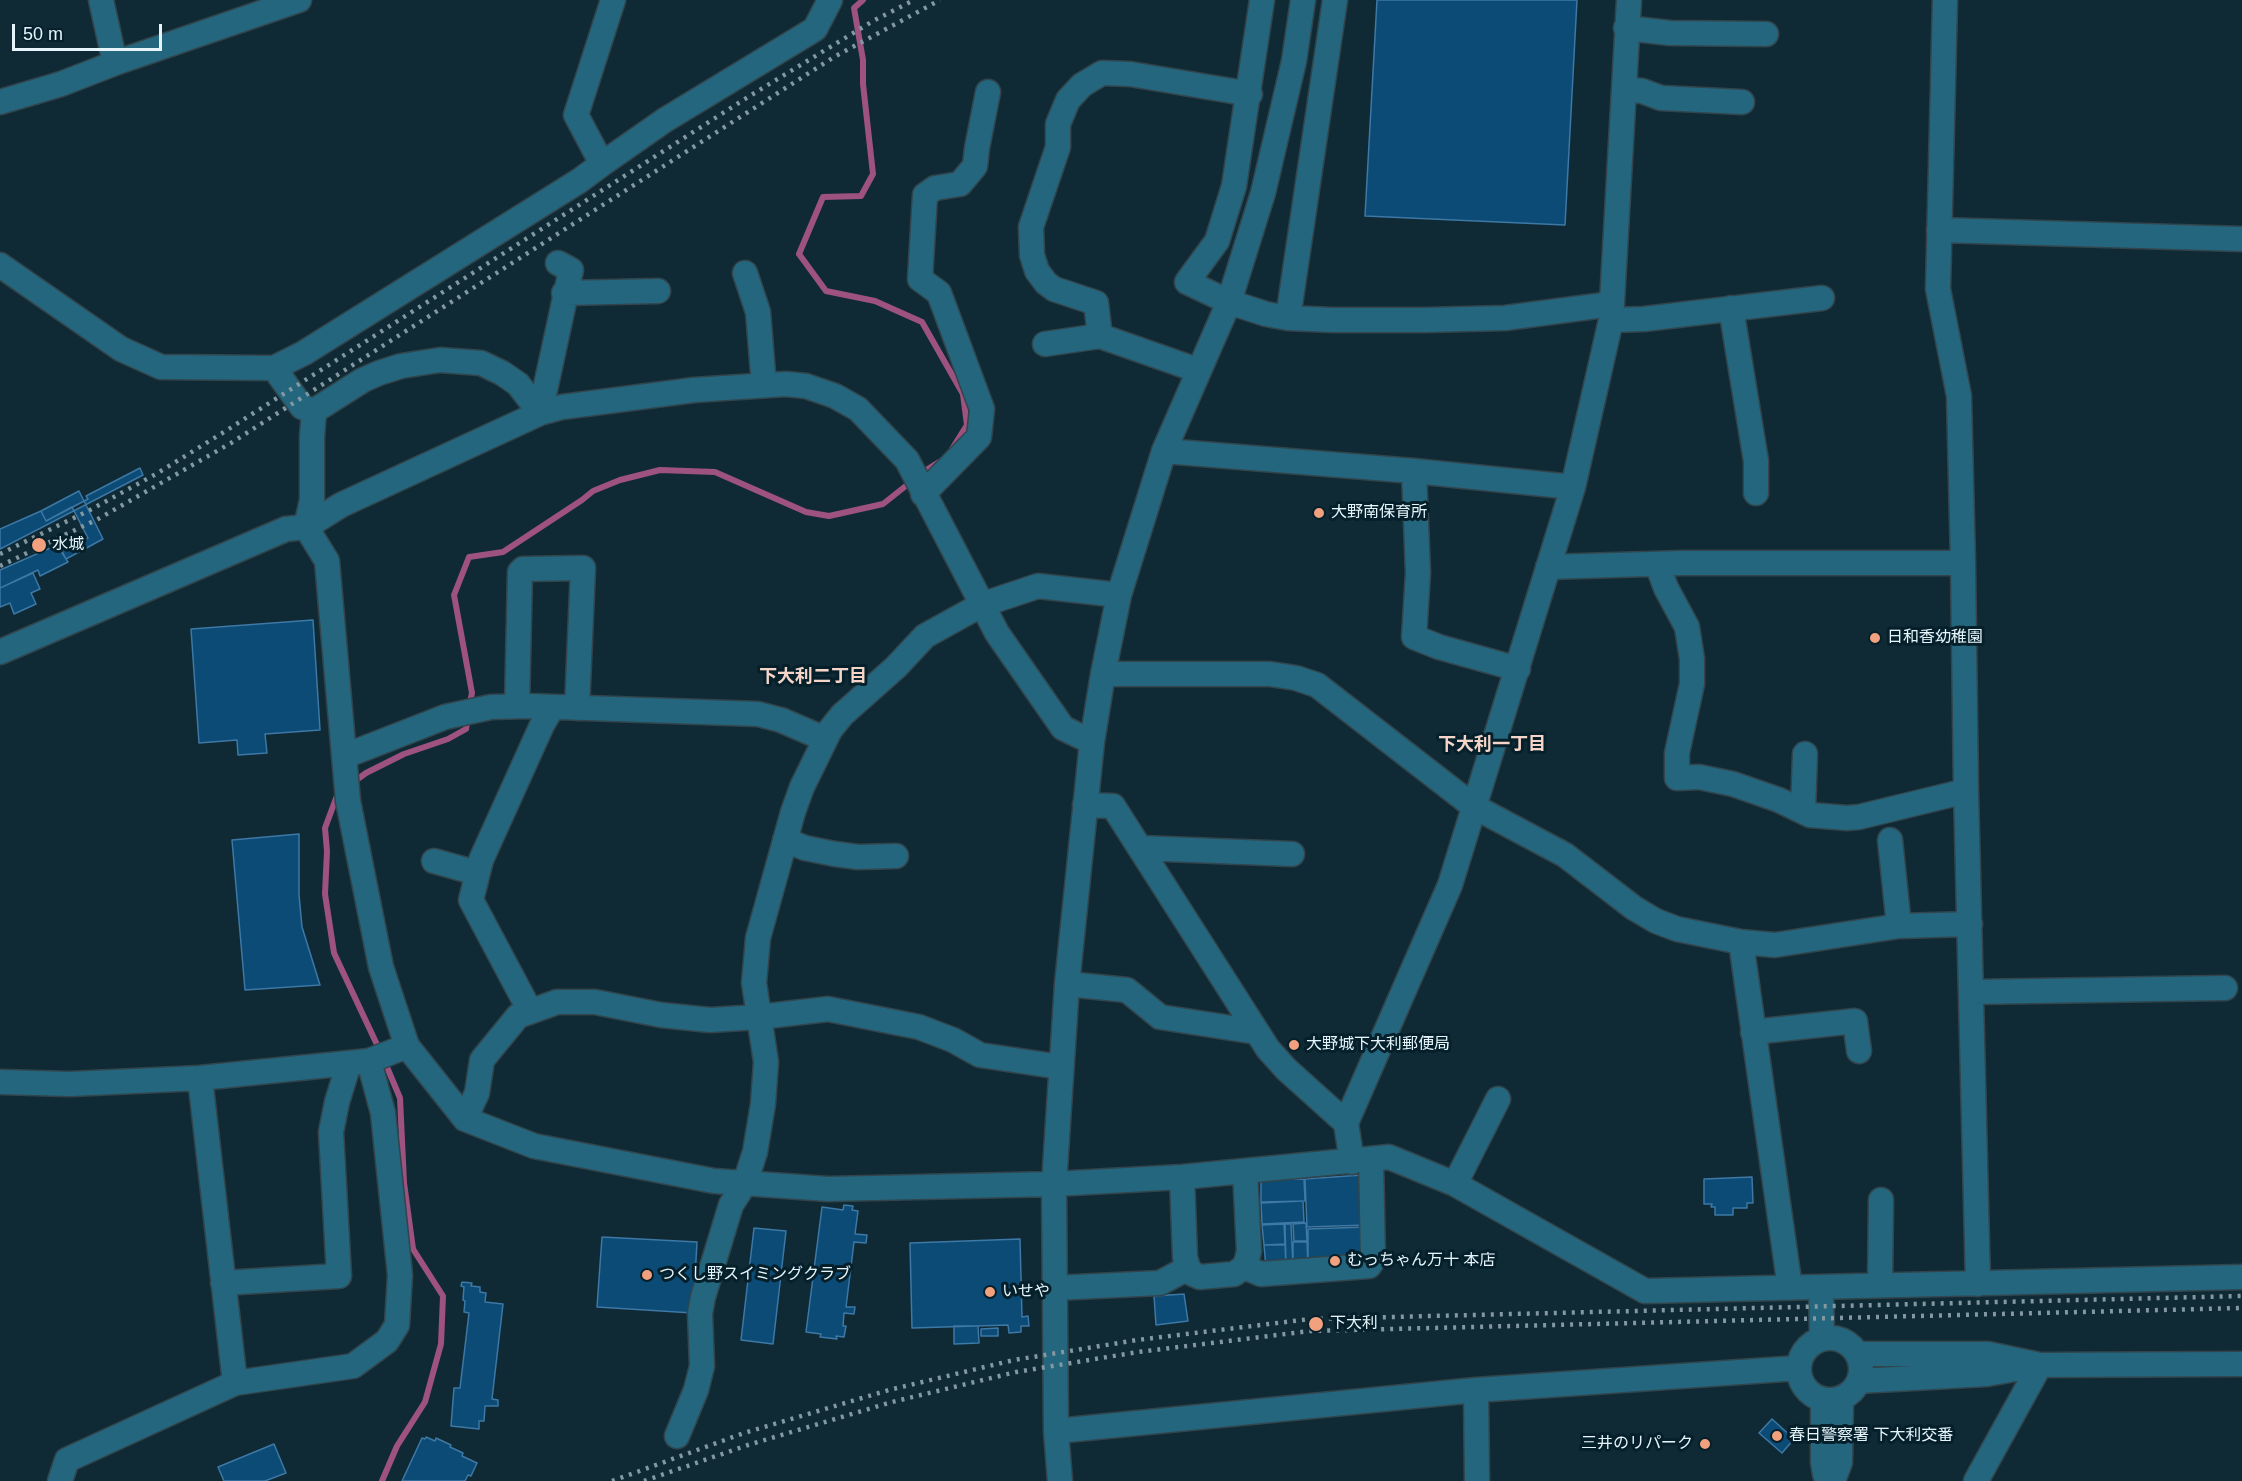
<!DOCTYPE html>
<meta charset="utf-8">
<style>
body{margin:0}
#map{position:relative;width:2242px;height:1481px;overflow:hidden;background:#0f2a34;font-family:Arial,sans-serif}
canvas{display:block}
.scale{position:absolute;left:12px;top:24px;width:150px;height:27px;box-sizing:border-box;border:3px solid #e5f5fb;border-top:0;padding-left:8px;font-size:18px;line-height:21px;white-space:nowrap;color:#e5f5fb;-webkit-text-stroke:4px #05202a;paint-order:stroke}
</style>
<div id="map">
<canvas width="2242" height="1481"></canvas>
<div class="scale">50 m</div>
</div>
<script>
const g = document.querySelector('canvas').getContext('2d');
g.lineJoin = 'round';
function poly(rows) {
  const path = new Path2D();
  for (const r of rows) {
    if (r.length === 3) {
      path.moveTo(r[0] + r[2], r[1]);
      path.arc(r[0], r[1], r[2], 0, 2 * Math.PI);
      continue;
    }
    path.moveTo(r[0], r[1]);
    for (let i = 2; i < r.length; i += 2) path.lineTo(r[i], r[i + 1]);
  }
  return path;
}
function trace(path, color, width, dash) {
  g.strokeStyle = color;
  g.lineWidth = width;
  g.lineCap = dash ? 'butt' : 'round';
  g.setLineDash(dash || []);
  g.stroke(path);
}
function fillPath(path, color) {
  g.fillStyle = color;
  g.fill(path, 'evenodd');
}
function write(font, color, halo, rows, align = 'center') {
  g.font = font + ' Arial,"Noto Sans JP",sans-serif';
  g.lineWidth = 6;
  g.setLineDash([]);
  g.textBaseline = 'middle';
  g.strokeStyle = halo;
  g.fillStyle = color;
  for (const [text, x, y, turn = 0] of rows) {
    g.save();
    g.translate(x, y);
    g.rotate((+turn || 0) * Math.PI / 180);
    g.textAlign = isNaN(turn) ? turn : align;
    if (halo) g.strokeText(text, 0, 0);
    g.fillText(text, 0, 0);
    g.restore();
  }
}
trace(poly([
 [863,0,854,8,863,60,863,84,873,174,861,196,823,197,799,254,826,291,875,301,922,322,963,394,967,425,952,449],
 [920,474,939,462],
 [469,707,472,693,454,595,469,557,503,552,582,500,593,491,620,480,660,470,715,472,806,512,829,516,883,504,912,481],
 [351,784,366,773,404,754,448,739,466,729,468,717],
 [338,793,325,828,327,851,325,894,334,953,380,1051],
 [382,1481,397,1446,425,1402,441,1344,443,1296,413,1249,404,1183,400,1098,384,1060]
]), '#9e5280', 6);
const building = poly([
 [1377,0,1577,0,1565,225,1365,216,1377,0],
 [140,468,143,475,0,549,0,529,41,511,46,521,88,499,86,496,140,468],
 [79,491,103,539,66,559,62,551,88,538,72,507,46,521,41,511,79,491],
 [57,545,68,562,40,576,38,570,0,588,0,570,57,545],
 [33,573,40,589,31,593,36,604,14,614,10,603,0,607,0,588,33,573],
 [313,620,320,730,265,734,267,753,238,755,237,740,199,743,191,629,313,620],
 [299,834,299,895,302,927,320,985,245,990,232,840,299,834],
 [1362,1175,1367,1225,1307,1227,1305,1179,1362,1175],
 [1752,1177,1753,1203,1747,1203,1747,1208,1733,1208,1733,1215,1715,1215,1715,1207,1711,1207,1712,1204,1704,1204,1704,1179,1752,1177],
 [1304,1179,1305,1201,1261,1202,1261,1180,1304,1179],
 [1303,1201,1304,1222,1262,1224,1261,1203,1303,1201],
 [844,1205,853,1206,852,1210,858,1211,855,1234,867,1235,866,1243,854,1242,846,1307,855,1307,854,1314,844,1313,843,1326,846,1326,844,1337,836,1336,837,1339,820,1337,821,1334,806,1332,822,1207,843,1210,844,1205],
 [1306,1223,1307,1241,1294,1241,1293,1224,1306,1223],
 [1284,1224,1285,1244,1264,1245,1262,1225,1284,1224],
 [1285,1224,1291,1224,1293,1266,1286,1266,1285,1224],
 [1366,1227,1360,1263,1308,1265,1308,1229,1366,1227],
 [754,1228,786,1231,773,1344,741,1340,754,1228],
 [602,1237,697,1242,693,1313,597,1307,602,1237],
 [1020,1239,1022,1317,1028,1316,1029,1326,1021,1326,1021,1332,1009,1333,1008,1325,912,1328,910,1243,1020,1239],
 [1293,1242,1307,1242,1308,1266,1293,1266,1293,1242],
 [1264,1245,1285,1245,1286,1266,1266,1268,1264,1245],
 [462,1282,472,1283,471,1286,480,1287,480,1292,486,1293,485,1302,503,1304,492,1399,498,1400,498,1406,485,1406,484,1421,479,1421,479,1429,451,1426,454,1388,460,1388,469,1313,464,1312,465,1301,463,1300,464,1287,461,1286,462,1282],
 [1184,1294,1188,1321,1156,1325,1154,1296,1184,1294],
 [954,1326,978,1326,979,1343,954,1344,954,1326],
 [998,1328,998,1336,981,1336,981,1329,998,1328],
 [1772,1419,1794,1439,1782,1453,1759,1433,1772,1419],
 [426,1437,435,1441,436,1438,451,1445,450,1447,463,1453,462,1456,477,1463,471,1476,468,1475,465,1481,402,1481,422,1438,425,1439,426,1437],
 [274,1444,286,1473,265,1481,224,1481,218,1467,274,1444]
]);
fillPath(building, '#0b4b75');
trace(building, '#3e78a6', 1.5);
const minor = poly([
 [101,0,115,63],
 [1262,0,1234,186,1217,241,1187,282,1229,302,1266,314,1288,318,1332,320,1425,320,1505,318,1612,304],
 [1945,0,1938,289,1959,396,1963,563,1966,791,1978,1284],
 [1626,28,1670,33,1766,34],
 [1624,89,1642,91,1661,98,1742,102],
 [0,102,61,84,115,63,299,0],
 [602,164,665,120,815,29,830,0],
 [1939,230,2242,239],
 [0,265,121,349,161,367,274,368,304,353,579,181,602,164,576,115,613,0],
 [745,273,758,312,764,385],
 [564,293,658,291],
 [1731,308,1756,461,1756,493],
 [1288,318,1335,0],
 [1611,320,1644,319,1822,298],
 [1100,336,1096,303,1054,289,1046,283,1037,271,1032,255,1031,227,1058,147,1058,124,1068,100,1082,85,1102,73,1130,74,1250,94],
 [1045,344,1100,336,1197,370],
 [274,368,302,407,314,411,312,437,312,500,306,527,327,561,348,801,381,967,407,1046,465,1119,534,1146,714,1181,828,1189,1054,1184,1182,1177,1389,1157,1455,1184,1645,1291,2242,1277],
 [314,411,363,380,379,373,401,366,440,360,481,363,502,373,518,384,540,413],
 [540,413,571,270,558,263],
 [1164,451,1414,471,1573,487],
 [1414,471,1418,573,1414,637,1439,647,1518,669],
 [923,494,979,437,982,409,939,293,920,279,925,195,935,188,960,184,975,166,977,148,988,92],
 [1657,564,1666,588,1687,627,1692,659,1692,684,1677,753,1677,778,1699,777,1733,784,1779,800,1810,815,1847,818,1859,817,1966,791],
 [1548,567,1683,563,1963,563],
 [0,652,286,529,306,527,341,505,540,413,562,407,694,390,786,384,806,386,835,396,858,409,907,460,997,633,1063,728,1092,742],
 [1103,674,1270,674,1296,678,1317,685,1473,806,1565,855,1634,908,1656,921,1677,929,1741,942,1775,945,1899,926,1970,924],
 [517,706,520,572,523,569,583,568,577,708],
 [345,756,445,717,491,707,529,706,758,714,781,720,825,739],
 [1085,805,1113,806,1268,1049,1286,1069,1346,1123],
 [1803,811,1805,754],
 [785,840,805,848,835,854,858,857,896,856],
 [1890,840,1899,926],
 [1141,848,1292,854],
 [434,861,477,873],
 [1741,942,1790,1288],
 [1067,984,1127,990,1160,1017,1257,1032],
 [1971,992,2225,988],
 [530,1011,471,900,481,860,542,725,552,708],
 [1753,1032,1855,1021,1859,1051],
 [0,1082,70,1084,200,1078,369,1061,407,1046],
 [465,1119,477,1093,482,1060,518,1016,557,1002,595,1002,661,1015,710,1020,759,1017,828,1009,919,1027,953,1040,980,1055,1061,1067],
 [1352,1162,1346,1123,1450,885,1573,487,1611,320,1629,0],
 [1182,1177,1185,1257,1188,1268,1193,1274,1200,1277,1234,1274,1244,1267,1247,1260,1249,1251,1245,1171],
 [1455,1184,1498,1099],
 [1244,1267,1261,1274,1369,1266,1373,1260,1371,1159],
 [223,1283,339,1276,331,1132,337,1102,349,1063],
 [1880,1285,1881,1200],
 [1821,1287,1822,1339],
 [1054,1288,1160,1283,1188,1268],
 [1830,1369,31],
 [1858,1354,1988,1354,2040,1365],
 [1859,1381,1987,1374,2026,1367],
 [235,1383,353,1366,387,1341,397,1325,400,1275,383,1113,369,1061],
 [1476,1390,1477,1481],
 [1823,1400,1823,1462,1825,1474,1831,1481],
 [1056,1431,1476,1390,1799,1368],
 [677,1436,696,1390,702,1366,700,1313,703,1297,731,1205,745,1183,755,1152,763,1104,766,1062,754,983,758,938,793,812,802,787,830,730,842,715,896,667,925,636,981,605,1038,586,1119,595],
 [60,1481,67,1460,235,1383,200,1078],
 [1060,1481,1056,1431,1054,1184,1067,984,1092,742,1103,674,1119,595,1164,451,1229,302,1263,193,1294,61,1303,0],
 [1833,1481,1840,1462,1841,1398],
 [1976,1481,2040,1365,2242,1364]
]);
trace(minor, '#32444c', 27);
trace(minor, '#24667d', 24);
trace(poly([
 [0,554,90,510,156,474,224,432,748,97,873,21,914,0],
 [0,566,98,519,231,443,834,57,940,0],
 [612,1481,744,1433,889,1390,1014,1360,1137,1340,1310,1319,2242,1296],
 [644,1481,748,1445,892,1402,1016,1372,1138,1352,1310,1331,2242,1308]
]), '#8398a0', 4.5, [3, 6]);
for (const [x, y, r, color] of [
 [1319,513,6,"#f2a17e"],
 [39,545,8,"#f2a17e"],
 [1875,638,6,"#f2a17e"],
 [1294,1045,6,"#f2a17e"],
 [1335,1261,6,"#f2a17e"],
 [647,1275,6,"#f2a17e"],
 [990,1292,6,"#f2a17e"],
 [1316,1324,8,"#f2a17e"],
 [1777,1436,6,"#f2a17e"],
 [1705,1444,6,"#f2a17e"]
]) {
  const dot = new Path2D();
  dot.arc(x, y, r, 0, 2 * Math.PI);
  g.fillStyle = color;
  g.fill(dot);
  trace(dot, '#05202a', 2);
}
write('16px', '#e5f5fb', '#05202a', [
 ["大野南保育所",1331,513],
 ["水城",52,545],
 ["日和香幼稚園",1887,638],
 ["大野城下大利郵便局",1306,1045],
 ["むっちゃん万十 本店",1347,1261],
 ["つくし野スイミングクラブ",659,1275],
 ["いせや",1002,1292],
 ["下大利",1330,1324],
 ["春日警察署 下大利交番",1789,1436],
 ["三井のリパーク",1693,1444,"right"]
], 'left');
write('bold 18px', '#f5d5c8', '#05202a', [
 ["下大利二丁目",813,677],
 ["下大利一丁目",1492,745]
]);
</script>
